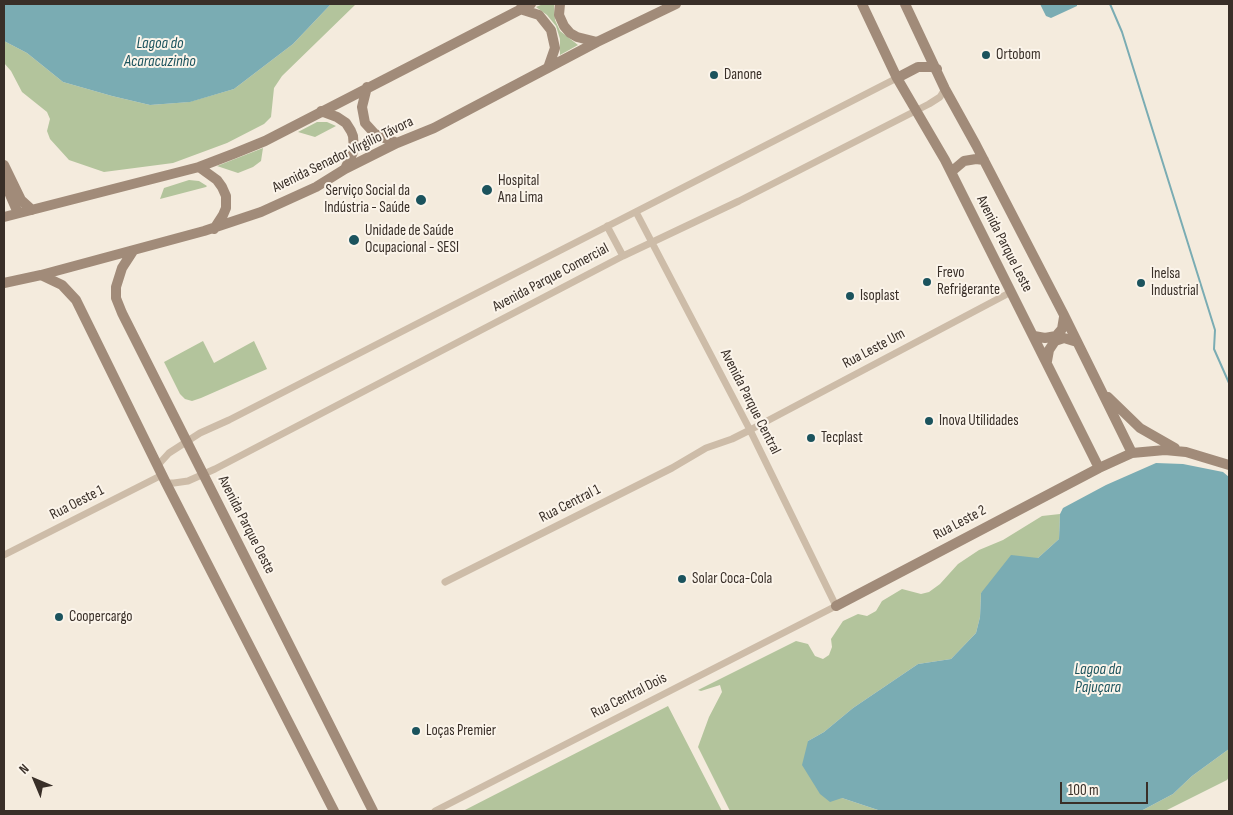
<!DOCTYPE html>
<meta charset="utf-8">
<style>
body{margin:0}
#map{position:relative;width:1233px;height:815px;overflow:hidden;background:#f4ebdd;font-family:"Sofia Sans Condensed",sans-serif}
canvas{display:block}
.frame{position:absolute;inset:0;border:5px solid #392f28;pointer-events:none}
.north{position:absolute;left:10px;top:755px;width:50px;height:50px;-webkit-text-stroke:4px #fbf4ea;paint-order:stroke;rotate:315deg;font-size:14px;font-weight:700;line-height:20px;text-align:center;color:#392f28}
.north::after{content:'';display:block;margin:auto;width:18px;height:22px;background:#392f28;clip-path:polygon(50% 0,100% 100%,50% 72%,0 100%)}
.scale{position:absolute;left:1060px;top:782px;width:88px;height:22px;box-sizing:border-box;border:2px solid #392f28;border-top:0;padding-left:6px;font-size:15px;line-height:18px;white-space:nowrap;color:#392f28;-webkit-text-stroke:4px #fbf4ea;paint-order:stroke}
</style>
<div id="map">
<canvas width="1233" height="815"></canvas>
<div class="frame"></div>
<div class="north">N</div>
<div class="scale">100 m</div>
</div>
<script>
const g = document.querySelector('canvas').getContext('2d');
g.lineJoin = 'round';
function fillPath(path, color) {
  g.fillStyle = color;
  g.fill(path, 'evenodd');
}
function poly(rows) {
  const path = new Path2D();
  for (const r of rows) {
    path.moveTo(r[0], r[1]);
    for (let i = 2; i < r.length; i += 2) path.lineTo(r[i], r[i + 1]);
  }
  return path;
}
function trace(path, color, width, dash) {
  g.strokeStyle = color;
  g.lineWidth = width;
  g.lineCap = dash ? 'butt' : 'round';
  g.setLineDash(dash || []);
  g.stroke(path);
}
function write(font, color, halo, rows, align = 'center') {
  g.font = font + ' "Sofia Sans Condensed",sans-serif';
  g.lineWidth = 4;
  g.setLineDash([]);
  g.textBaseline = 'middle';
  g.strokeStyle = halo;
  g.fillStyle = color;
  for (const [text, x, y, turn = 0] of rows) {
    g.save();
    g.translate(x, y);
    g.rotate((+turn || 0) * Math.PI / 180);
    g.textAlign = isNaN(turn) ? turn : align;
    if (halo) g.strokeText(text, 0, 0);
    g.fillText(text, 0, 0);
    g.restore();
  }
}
fillPath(poly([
 [331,4,356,4,282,76,274,88,271,117,264,124,227,143,173,163,104,172,69,160,50,139,47,131,50,119,47,112,22,92,11,71,4,63,4,41,27,53,63,82,112,96,150,105,189,102,234,89,293,44],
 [543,4,554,4,555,20,560,31,578,45,560,55,560,39,556,26,547,15,536,7],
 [317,122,327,122,336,126,315,137,298,132],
 [263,148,261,161,253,167,238,173,217,166],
 [189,180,199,181,207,186,206,187,160,199,164,188],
 [203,341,214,363,254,341,267,369,201,398,192,401,185,399,180,394,164,362],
 [1060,514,1059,539,1038,558,981,593,980,617,976,633,951,659,918,664,853,708,824,732,808,741,842,798,881,811,730,811,698,747,709,717,722,692,720,685,701,691,698,690,796,641,808,644,815,656,823,659,829,655,832,647,831,639,843,621,858,614,867,616,876,611,882,601,902,589,921,594,929,592,940,584,958,564,979,550,1003,540,1042,516],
 [668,706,722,811,463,811],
 [1229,749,1229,777,1227,780,1165,811,1141,811,1173,794,1192,776]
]), '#b3c49c');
fillPath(poly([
 [4,4,331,4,293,44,234,89,190,102,150,105,112,96,63,82,27,53,4,41],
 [1040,4,1077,4,1077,6,1051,18,1046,16],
 [1156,463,1183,464,1223,472,1229,477,1229,749,1192,776,1173,794,1141,811,881,811,842,798,830,802,820,794,802,765,808,741,824,732,853,708,918,664,951,659,976,633,980,617,981,593,1011,555,1038,558,1059,539,1060,514,1063,508,1106,485]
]), '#7aacb3');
trace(poly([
 [1110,4,1122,32,1215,330,1214,349,1229,383]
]), '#7aacb3', 2);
trace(poly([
 [607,226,623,256],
 [158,465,169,453,200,433,229,420,897,78],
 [166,483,174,483,188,481,215,469,623,256,739,201,929,104,940,97,945,89],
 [4,555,162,475],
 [445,582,672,468,706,448,732,439,750,430,1011,292],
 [435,811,836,606,750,430,636,212]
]), '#cdbca8', 7);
trace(poly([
 [560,4,559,15,564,26,570,33,577,37,597,42],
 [862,4,897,78,945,160,1099,468],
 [905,4,945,89,976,145,1064,315,1132,453],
 [520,9,539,15,551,30,555,48,548,68],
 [897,78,918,67,932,67,937,69],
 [367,87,362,107,365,123,375,134,397,143],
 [321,111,337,117,346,123,351,131,353,136,354,150,345,169],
 [4,165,21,200,32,210],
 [199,167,217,180,222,187,226,196,226,208,223,215,214,229],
 [951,172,964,161,976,159,984,160],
 [4,181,18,213],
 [4,217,199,167,233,154,265,141,531,4],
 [133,251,122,268,116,287,116,298,122,313,373,811],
 [41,275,62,285,76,300,166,483,334,811],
 [4,283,41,275,204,231,261,212,316,187,345,169,397,143,434,128,597,42,676,4],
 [1034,336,1045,338,1056,336,1062,329,1064,317],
 [1047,361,1049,350,1055,341,1064,338,1077,342],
 [1108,397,1140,428,1175,448],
 [836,606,1099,468,1132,453,1165,450,1186,452,1229,465]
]), '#a18b79', 10);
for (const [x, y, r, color] of [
 [986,55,5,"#1b535d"],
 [714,75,5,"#1b535d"],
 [487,190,6,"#1b535d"],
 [421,200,6,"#1b535d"],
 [354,240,6,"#1b535d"],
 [927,282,5,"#1b535d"],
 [1141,283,5,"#1b535d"],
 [850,296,5,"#1b535d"],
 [929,421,5,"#1b535d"],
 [811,438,5,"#1b535d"],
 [682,579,5,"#1b535d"],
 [59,617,5,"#1b535d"],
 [416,731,5,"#1b535d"]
]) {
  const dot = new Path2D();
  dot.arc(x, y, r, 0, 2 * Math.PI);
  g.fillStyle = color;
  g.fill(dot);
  trace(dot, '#fbf4ea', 2);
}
write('15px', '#392f28', '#fbf4ea', [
 ["Ortobom",996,55],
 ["Danone",724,75],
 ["Hospital",498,181],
 ["Ana Lima",498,198],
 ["Serviço Social da",410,191,"right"],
 ["Indústria - Saúde",410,208,"right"],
 ["Unidade de Saúde",365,231],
 ["Ocupacional - SESI",365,248],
 ["Frevo",937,273],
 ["Refrigerante",937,290],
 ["Inelsa",1151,274],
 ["Industrial",1151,291],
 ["Isoplast",860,296],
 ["Inova Utilidades",939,421],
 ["Tecplast",821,438],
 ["Solar Coca-Cola",692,579],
 ["Coopercargo",69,617],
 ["Loças Premier",426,731]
], 'left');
write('15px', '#392f28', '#fbf4ea', [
 ["Avenida Senador Virgílio Távora",343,155,-26],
 ["Avenida Parque Leste",1004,244,63],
 ["Avenida Parque Comercial",551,278,-28],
 ["Rua Leste Um",874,349,-28],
 ["Avenida Parque Central",750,402,63],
 ["Rua Oeste 1",77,503,-27],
 ["Rua Central 1",570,504,-27],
 ["Rua Leste 2",960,523,-28],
 ["Avenida Parque Oeste",246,525,63],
 ["Rua Central Dois",629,696,-27]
]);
write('italic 16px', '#1b535d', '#fbf4ea', [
 ["Lagoa do",160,44],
 ["Acaracuzinho",160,62],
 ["Lagoa da",1098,670],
 ["Pajuçara",1098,688]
]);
</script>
